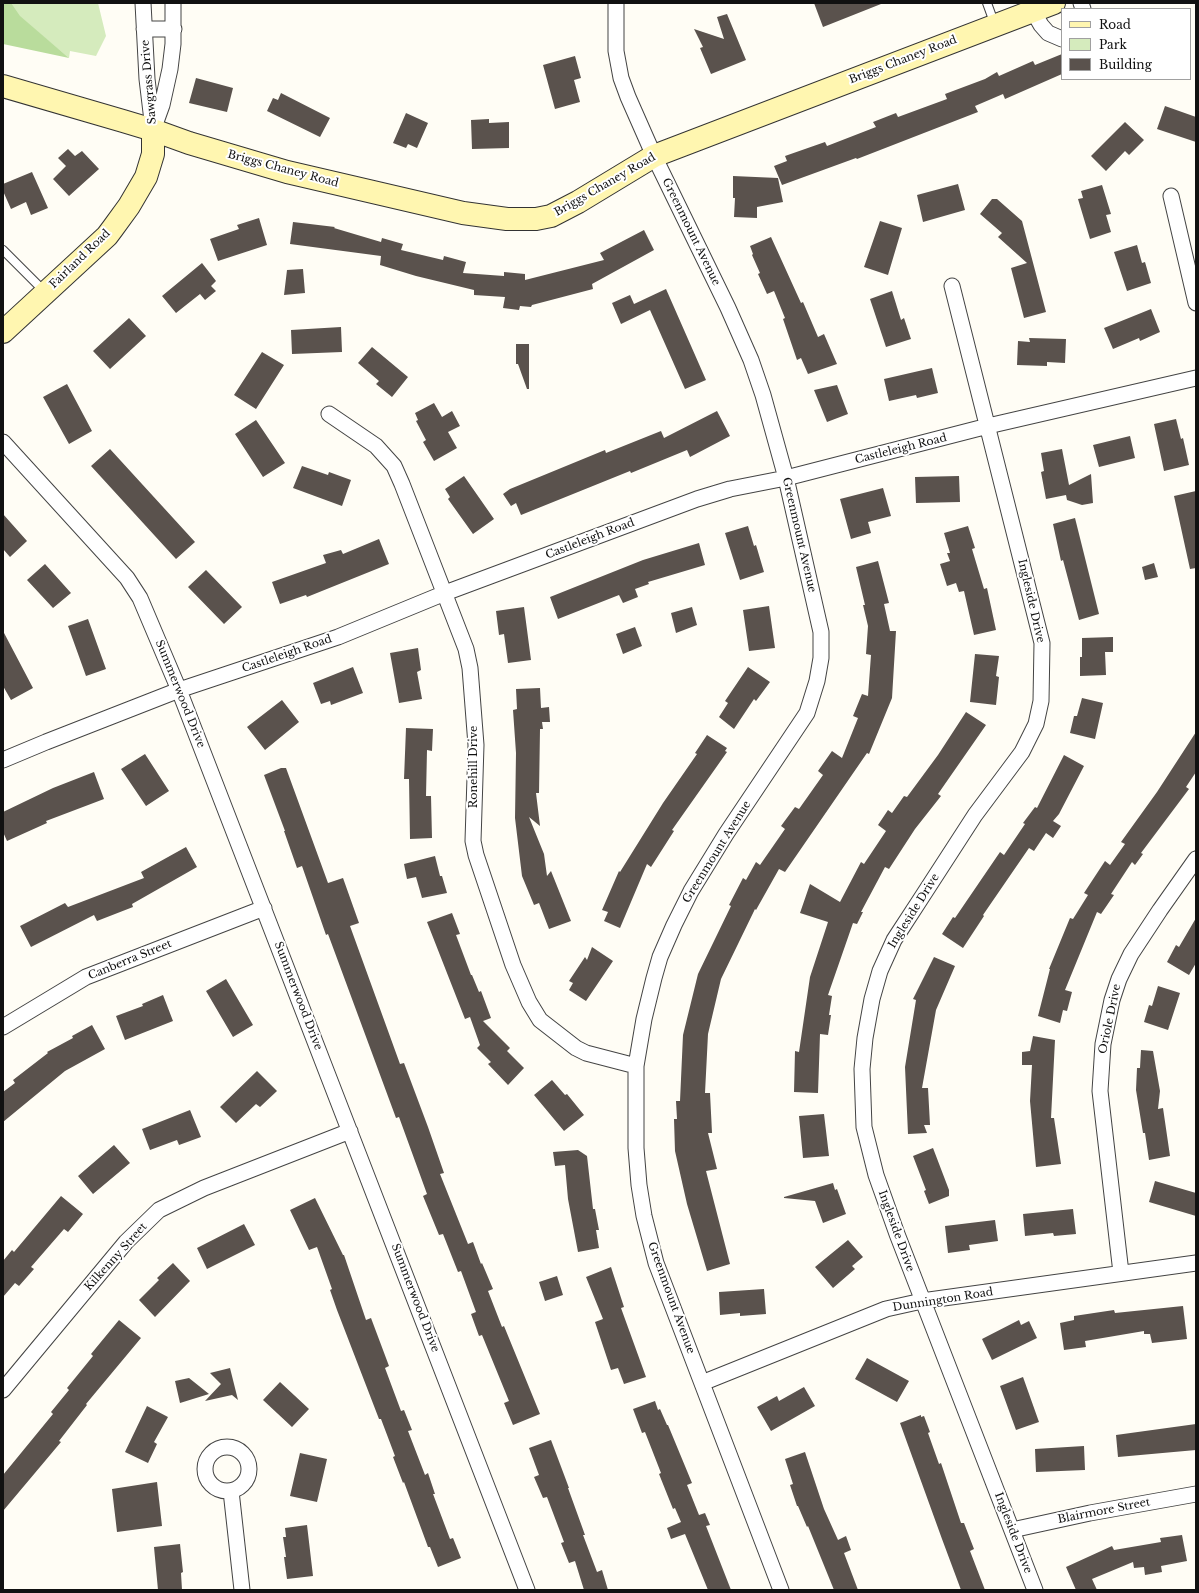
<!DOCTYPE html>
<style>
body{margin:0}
#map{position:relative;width:1199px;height:1593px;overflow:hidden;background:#fffdf5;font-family:"Libre Baskerville",serif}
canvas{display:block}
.frame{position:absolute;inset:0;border:4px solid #111;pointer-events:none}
.legend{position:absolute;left:1061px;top:8px;width:130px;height:72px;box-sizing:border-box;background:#fff;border:1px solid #a0a0a0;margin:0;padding:5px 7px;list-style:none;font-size:12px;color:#111}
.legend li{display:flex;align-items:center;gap:8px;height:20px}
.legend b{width:20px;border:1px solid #a0a0a0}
</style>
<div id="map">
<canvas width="1199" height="1593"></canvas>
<div class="frame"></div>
<ul class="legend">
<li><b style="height:5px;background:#fff6b0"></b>Road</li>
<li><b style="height:11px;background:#d5ebbd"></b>Park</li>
<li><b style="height:11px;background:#5a524d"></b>Building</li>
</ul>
</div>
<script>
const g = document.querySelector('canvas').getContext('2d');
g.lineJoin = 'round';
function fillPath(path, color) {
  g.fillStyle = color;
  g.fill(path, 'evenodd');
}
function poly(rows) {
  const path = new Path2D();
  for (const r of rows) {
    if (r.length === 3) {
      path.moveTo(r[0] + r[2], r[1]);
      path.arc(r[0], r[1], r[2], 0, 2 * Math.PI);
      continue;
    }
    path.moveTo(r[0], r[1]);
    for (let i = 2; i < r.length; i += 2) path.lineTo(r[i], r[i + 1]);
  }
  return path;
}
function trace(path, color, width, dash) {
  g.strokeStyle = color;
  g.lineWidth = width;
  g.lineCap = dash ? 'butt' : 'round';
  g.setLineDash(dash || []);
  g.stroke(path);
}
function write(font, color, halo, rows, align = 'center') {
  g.font = font + ' "Libre Baskerville",serif';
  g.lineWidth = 4;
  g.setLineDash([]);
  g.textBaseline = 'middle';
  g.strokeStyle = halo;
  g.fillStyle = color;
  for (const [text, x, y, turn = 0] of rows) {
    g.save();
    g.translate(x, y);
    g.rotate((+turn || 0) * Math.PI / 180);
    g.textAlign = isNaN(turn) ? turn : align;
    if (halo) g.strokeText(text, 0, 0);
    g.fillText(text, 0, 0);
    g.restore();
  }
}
fillPath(poly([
 [3,3,98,3,106,36,96,56,70,51,69,58]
]), '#d5ebbd');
fillPath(poly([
 [3,3,11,3,20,16,69,58,3,44]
]), '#b9dc9c');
fillPath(poly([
 [814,3,881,3,881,4,823,27],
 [727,14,746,60,711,74,700,48,703,47,694,29,724,39,717,17],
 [1062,54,1062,74,1005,99,1003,94,975,106,978,112,857,159,856,158,782,185,774,166,787,161,785,156,825,142,827,146,876,127,873,122,896,113,898,117,947,99,945,94,985,79,997,72,999,76,1033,61,1035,65],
 [575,56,581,78,574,80,580,102,555,109,543,65],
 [196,78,233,88,227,112,189,103],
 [281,93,330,118,320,137,267,111,273,98,278,100],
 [1165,106,1196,117,1196,142,1157,129],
 [406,113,428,123,417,148,408,144,406,148,393,143],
 [489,119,489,123,509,122,509,148,472,149,471,120],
 [1125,122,1144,140,1129,155,1125,151,1106,171,1091,156],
 [68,149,75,156,82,151,99,169,69,196,53,179,66,166,58,158],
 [32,172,48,208,31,215,26,202,11,209,3,191,3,184],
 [733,176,778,178,783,202,757,207,757,218,734,217,735,198,733,198],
 [958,184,965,210,923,222,917,195],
 [1102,185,1111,214,1106,215,1111,232,1090,239,1078,199,1083,198,1081,191],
 [992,199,997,199,1022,221,1046,312,1024,318,1011,268,1027,263,998,237,1002,233,980,214],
 [259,218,267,245,218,261,210,239,239,229,237,225],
 [880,221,902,228,888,275,864,267],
 [293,222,335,227,334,228,381,242,382,238,403,244,401,250,443,260,444,256,466,262,463,273,504,276,504,272,525,274,525,280,604,260,600,253,644,230,654,250,592,284,593,289,532,305,531,307,520,306,519,310,503,308,505,297,474,295,474,290,416,276,380,265,381,256,290,244],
 [771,237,801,303,803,302,818,337,824,334,837,364,808,374,801,358,797,360,783,319,785,318,774,291,767,294,758,274,760,273,752,255,753,254,750,246],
 [1137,245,1142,263,1145,262,1151,283,1127,291,1114,252],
 [202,263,216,281,211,286,216,291,205,300,200,294,176,313,162,296],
 [303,269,305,293,284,295,287,270],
 [666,289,706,380,685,389,650,310,621,324,612,303,630,295,634,304],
 [892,291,901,320,904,318,911,339,886,347,870,299],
 [1151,309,1160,332,1140,341,1139,338,1113,349,1104,328],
 [129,318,146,336,110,369,93,351],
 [341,327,342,352,292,354,291,330],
 [1029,338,1066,339,1065,363,1047,362,1047,366,1017,365,1018,341,1030,342],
 [516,344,529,344,529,389,527,389,518,364,516,364],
 [372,347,408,377,392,397,376,384,379,381,358,363],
 [262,352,284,365,256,409,234,395],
 [932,368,938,393,917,398,916,395,889,401,884,379],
 [67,384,92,431,69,444,43,397],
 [837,385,848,414,827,422,814,390],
 [434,403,442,417,452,411,460,426,448,432,457,448,434,461,423,442,426,440,416,421,418,420,415,413],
 [717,411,730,436,690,457,687,450,631,473,630,471,521,515,516,503,511,506,503,494,510,489,605,450,606,453,661,431,664,438],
 [1176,419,1181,439,1183,438,1189,465,1164,471,1154,424],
 [256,420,285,463,263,477,235,434],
 [1130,436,1135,458,1099,467,1093,445],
 [110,449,195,542,176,559,91,466],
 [1062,449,1069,485,1091,474,1093,503,1082,505,1067,500,1066,495,1046,499,1041,472,1044,471,1041,453],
 [302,466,328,475,329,472,351,480,342,506,293,488],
 [464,476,494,519,473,534,448,499,450,497,445,489],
 [959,476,960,502,916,503,915,477],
 [883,488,891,516,868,522,871,533,851,539,840,499],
 [1196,491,1196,568,1190,569,1174,496],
 [3,514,27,541,10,557,3,549],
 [1075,518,1099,614,1079,620,1063,560,1061,561,1053,524],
 [748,526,754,546,756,545,764,572,740,580,725,533],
 [968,526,975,548,972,549,984,589,987,588,996,630,974,635,964,591,959,592,956,583,947,586,940,564,950,561,947,553,950,553,944,533],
 [379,539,389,564,307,597,306,595,280,604,272,582,326,563,323,555,341,550,343,554],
 [699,543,705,565,648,582,649,584,635,589,638,597,623,603,619,595,558,619,550,597,643,560],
 [878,561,889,603,884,604,890,631,896,631,892,698,869,754,867,753,785,872,779,869,756,910,755,909,721,979,708,1034,705,1093,710,1093,712,1133,708,1133,717,1169,706,1171,730,1264,707,1271,687,1204,675,1151,674,1119,677,1119,676,1101,680,1101,683,1035,698,974,731,906,729,905,743,878,746,880,756,862,760,865,785,829,781,826,795,807,799,809,823,775,818,771,832,751,842,758,858,718,853,716,862,694,868,696,871,655,866,654,868,626,863,605,865,605,856,567],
 [1154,563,1158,577,1145,580,1142,567],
 [45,564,71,593,53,608,27,580],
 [206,570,242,607,224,624,188,587],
 [769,606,775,648,749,651,743,610],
 [524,607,531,660,508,663,504,634,499,635,496,611],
 [692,607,697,625,676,633,671,613],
 [88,619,106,669,86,676,68,626],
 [635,627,642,646,623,654,616,634],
 [3,631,33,688,11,700,3,686],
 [1113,637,1113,652,1105,652,1106,675,1080,676,1080,657,1082,657,1082,638],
 [418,648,421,670,417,672,422,699,399,703,390,653],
 [975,654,999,656,996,676,999,677,996,705,970,702],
 [353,667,363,693,331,705,330,701,321,704,313,683],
 [748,667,770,682,756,701,754,699,734,729,719,717,728,703,725,701],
 [540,688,541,708,549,707,550,722,542,722,543,729,540,729,539,793,536,793,540,826,529,817,544,854,547,876,551,871,571,921,549,929,539,903,534,905,522,876,515,818,516,753,513,710,517,709,516,689],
 [1082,698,1103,703,1095,739,1070,733,1074,716,1077,716],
 [282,700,299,722,265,750,247,727],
 [966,712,986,725,938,794,941,796,915,829,889,869,885,867,861,912,863,912,857,924,853,923,828,995,832,996,829,1015,831,1015,828,1035,820,1034,818,1093,794,1092,795,1051,799,1052,810,977,828,922,800,913,810,884,840,902,861,862,864,864,886,831,878,825,888,810,892,813,904,796,907,797,938,755],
 [406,728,433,729,432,751,427,750,426,796,431,796,432,838,410,839,409,779,404,779],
 [1196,732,1196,772,1186,787,1189,789,1141,853,1143,854,1135,865,1132,862,1111,894,1114,895,1101,914,1097,912,1065,990,1072,992,1067,1011,1063,1010,1060,1023,1038,1016,1050,969,1049,969,1070,918,1073,919,1088,895,1084,893,1105,861,1110,865,1125,844,1121,842,1157,792],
 [707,735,727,748,725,751,727,752,672,830,674,831,651,867,647,864,620,928,604,921,608,912,602,910,619,871,620,872,663,803,697,754,695,753],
 [145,754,169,791,146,806,121,769],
 [1064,755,1084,766,1059,814,1053,821,1061,826,1053,838,1046,833,1034,851,1029,848,983,915,984,916,963,948,942,934,953,917,955,918,1000,852,1004,855,1025,824,1023,823,1035,807,1037,808],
 [281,768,286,768,328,883,343,878,359,923,350,926,400,1064,404,1063,428,1127,444,1173,440,1174,468,1244,473,1242,481,1264,482,1263,493,1289,488,1291,502,1327,504,1326,540,1414,513,1425,504,1403,509,1401,482,1335,479,1336,471,1314,476,1312,461,1271,458,1272,443,1234,439,1235,423,1196,427,1194,399,1117,396,1118,328,934,326,935,302,866,297,868,284,831,285,831,264,775],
 [94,772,104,799,46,821,47,823,7,841,3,832,3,812,53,788],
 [186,847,197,867,132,904,133,907,97,921,94,915,31,947,20,926,65,903,68,907,144,878,141,872],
 [435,856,440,876,442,876,447,893,422,898,416,877,407,879,404,864],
 [452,913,460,934,456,935,471,975,472,975,479,992,481,991,491,1018,483,1021,510,1048,507,1051,524,1068,508,1085,488,1064,491,1062,477,1048,480,1045,470,1017,465,1019,427,922],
 [1196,918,1196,963,1189,975,1167,962,1176,945,1179,947],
 [592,947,613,961,586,1001,569,990,573,983,569,981,585,957,587,960],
 [934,957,955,966,936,1010,922,1088,928,1088,930,1125,924,1125,927,1133,908,1134,905,1067,916,1000,913,999],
 [226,979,253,1025,233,1037,206,991],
 [1158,986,1180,993,1168,1030,1144,1022,1149,1005,1152,1006],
 [163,995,173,1021,125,1040,116,1016,143,1006,142,1004],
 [92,1025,105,1049,65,1071,3,1122,3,1092,15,1083,13,1080,48,1053,47,1052,73,1038,72,1036],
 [1033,1036,1055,1040,1051,1118,1054,1118,1061,1164,1036,1167,1030,1101,1032,1065,1022,1065,1022,1052,1030,1051],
 [1141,1050,1153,1051,1160,1091,1158,1109,1163,1108,1170,1156,1149,1160,1145,1133,1143,1133,1136,1090,1137,1068,1140,1068],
 [257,1071,277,1091,260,1107,256,1104,236,1123,220,1107],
 [552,1080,565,1095,567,1094,584,1115,564,1131,534,1095],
 [190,1110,201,1137,179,1145,177,1140,150,1150,142,1129],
 [824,1114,829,1156,803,1158,799,1116],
 [114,1145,130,1163,93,1194,78,1176],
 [933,1148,949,1190,949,1196,929,1204,924,1191,926,1190,913,1156],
 [578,1150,587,1156,593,1209,595,1209,599,1230,596,1230,599,1248,578,1252,568,1199,565,1165,555,1166,553,1152],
 [1155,1181,1196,1193,1196,1216,1149,1202],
 [833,1183,835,1190,837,1189,846,1214,823,1223,815,1201,784,1198,784,1197],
 [61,1196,83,1214,68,1232,64,1229,31,1267,34,1269,19,1286,15,1283,3,1297,3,1261,12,1250,14,1252],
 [315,1198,343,1255,344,1255,366,1320,371,1318,389,1366,385,1368,401,1411,404,1410,412,1430,408,1431,425,1475,428,1473,435,1494,433,1494,450,1539,453,1538,461,1558,438,1567,430,1547,428,1547,404,1482,403,1483,393,1457,395,1456,381,1419,379,1419,337,1310,330,1290,332,1289,317,1247,309,1250,290,1210],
 [1073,1209,1076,1234,1054,1236,1053,1233,1025,1236,1023,1214],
 [995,1220,998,1241,969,1245,970,1250,948,1253,945,1226],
 [244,1224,255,1245,207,1269,197,1248],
 [848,1240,863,1257,852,1266,855,1269,833,1288,815,1267],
 [173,1263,190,1281,155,1317,139,1300,159,1280,157,1278],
 [611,1267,624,1307,621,1308,646,1377,624,1384,618,1368,611,1370,595,1322,603,1319,586,1277],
 [557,1276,563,1295,545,1301,539,1282],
 [764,1289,766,1314,740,1316,740,1313,720,1315,719,1292],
 [1183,1306,1187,1339,1152,1343,1150,1334,1144,1334,1144,1331,1085,1341,1086,1347,1064,1350,1060,1323,1074,1320,1074,1316,1114,1310,1115,1313],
 [119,1320,141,1338,86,1404,87,1405,59,1441,61,1442,3,1511,3,1475,53,1414,51,1412,69,1390,67,1388,93,1356,91,1354],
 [1019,1320,1021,1325,1029,1321,1037,1338,992,1360,982,1339],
 [867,1358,909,1381,897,1402,855,1379],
 [230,1368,238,1400,232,1395,205,1401,221,1384,210,1373],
 [1023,1377,1039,1422,1016,1430,1000,1386],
 [189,1378,209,1394,180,1403,175,1381],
 [280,1382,309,1409,292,1427,263,1400],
 [804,1387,815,1406,771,1431,757,1407,777,1396,779,1401],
 [655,1401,658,1410,660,1409,667,1425,668,1425,692,1483,687,1485,699,1515,705,1513,710,1525,706,1526,731,1590,708,1590,685,1534,671,1539,667,1528,681,1522,675,1508,673,1509,659,1474,661,1473,645,1432,642,1433,633,1409],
 [147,1406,168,1417,154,1442,157,1444,148,1463,125,1452],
 [921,1415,921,1417,924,1416,930,1432,928,1433,939,1464,941,1463,961,1523,964,1523,974,1549,970,1551,985,1590,961,1590,942,1539,900,1423],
 [1196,1424,1196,1450,1118,1457,1116,1435],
 [551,1440,569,1488,568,1488,585,1535,583,1535,597,1572,602,1570,608,1590,584,1590,575,1561,569,1563,561,1543,564,1542,547,1497,543,1498,534,1477,539,1475,529,1448],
 [1084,1446,1085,1470,1036,1472,1035,1449],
 [805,1452,824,1509,838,1540,846,1536,851,1550,844,1553,858,1590,834,1590,808,1526,807,1527,798,1506,797,1506,790,1485,793,1484,785,1459],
 [300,1453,327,1459,317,1502,290,1496],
 [157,1482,162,1526,117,1532,112,1489],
 [307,1525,313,1576,287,1579,284,1557,286,1557,283,1537,286,1537,285,1528],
 [1182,1535,1187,1561,1161,1566,1162,1572,1145,1575,1144,1567,1134,1568,1133,1562,1092,1579,1097,1590,1076,1590,1066,1567,1112,1546,1114,1550,1161,1542,1160,1538],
 [180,1544,183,1572,181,1573,182,1590,158,1590,154,1547]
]), '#5a524d');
const service = poly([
 [987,3,995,25],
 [3,250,45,292]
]);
const minor = poly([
 [143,3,147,79,153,129],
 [616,3,616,51,621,78,628,97,654,156,728,308,751,360,763,395,786,478,821,632,821,658,817,681,807,713,726,834,691,891,674,925,660,957,654,978,644,1019,636,1066,636,1148,639,1185,644,1216,656,1263,781,1590],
 [1081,3,1083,9],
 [1033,11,1041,25,1048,33,1062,39],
 [144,29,174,29],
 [153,130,162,105,170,69,173,44,173,3],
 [1171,196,1196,303],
 [952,286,1042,643,1041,701,1036,724,1022,752,975,815,920,900,894,940,880,971,872,999,865,1038,862,1069,864,1127,876,1175,897,1234,1035,1590],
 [329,414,376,446,394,466,402,484,466,649,470,668,476,745,473,841,476,855,513,965,529,1002,540,1020,576,1048,586,1053,636,1066],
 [3,442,127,578,140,598,179,690,527,1590],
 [3,760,46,742,179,690,338,637,445,593,697,499,730,489,786,478,988,426,1196,378],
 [3,1027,86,977,264,908],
 [1121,1273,1100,1091,1103,1044,1112,1000,1119,979,1131,954,1160,910,1196,859],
 [702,1383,886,1309,922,1301,1196,1263],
 [3,1390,126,1242,159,1210,204,1188,350,1131],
 [227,1469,22],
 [231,1491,242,1590],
 [1012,1530,1090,1513,1196,1494]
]);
const secondary = poly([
 [3,86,123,121,153,130,189,143,287,172,463,213,507,219,536,219,551,216,578,202,654,156,1054,3],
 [3,332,107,236,113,228,129,206,146,177,153,154,153,130]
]);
trace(service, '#444', 10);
trace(minor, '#444', 17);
trace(secondary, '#333', 24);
trace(service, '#fff', 8);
trace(minor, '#fff', 15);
trace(secondary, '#fff6b0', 22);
write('11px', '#111', '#fff', [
 ["Briggs Chaney Road",903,60,-21],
 ["Sawgrass Drive",149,82,-95],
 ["Briggs Chaney Road",283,169,15],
 ["Briggs Chaney Road",605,185,-30],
 ["Greenmount Avenue",691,232,64],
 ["Fairland Road",80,259,-44],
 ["Castleleigh Road",901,449,-14],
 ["Greenmount Avenue",799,535,77],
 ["Castleleigh Road",590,539,-21],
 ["Ingleside Drive",1031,601,77],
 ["Castleleigh Road",287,654,-19],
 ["Summerwood Drive",180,694,68],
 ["Ronehill Drive",474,767,-90],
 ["Greenmount Avenue",717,852,-58],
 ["Ingleside Drive",914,911,-58],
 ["Canberra Street",130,960,-22],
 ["Summerwood Drive",298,996,69],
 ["Oriole Drive",1110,1019,-78],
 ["Ingleside Drive",896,1231,70],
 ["Kilkenny Street",116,1257,-48],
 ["Summerwood Drive",415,1298,69],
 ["Greenmount Avenue",671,1298,70],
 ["Dunnington Road",943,1300,-9],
 ["Blairmore Street",1104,1511,-11],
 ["Ingleside Drive",1013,1533,69]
]);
</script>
